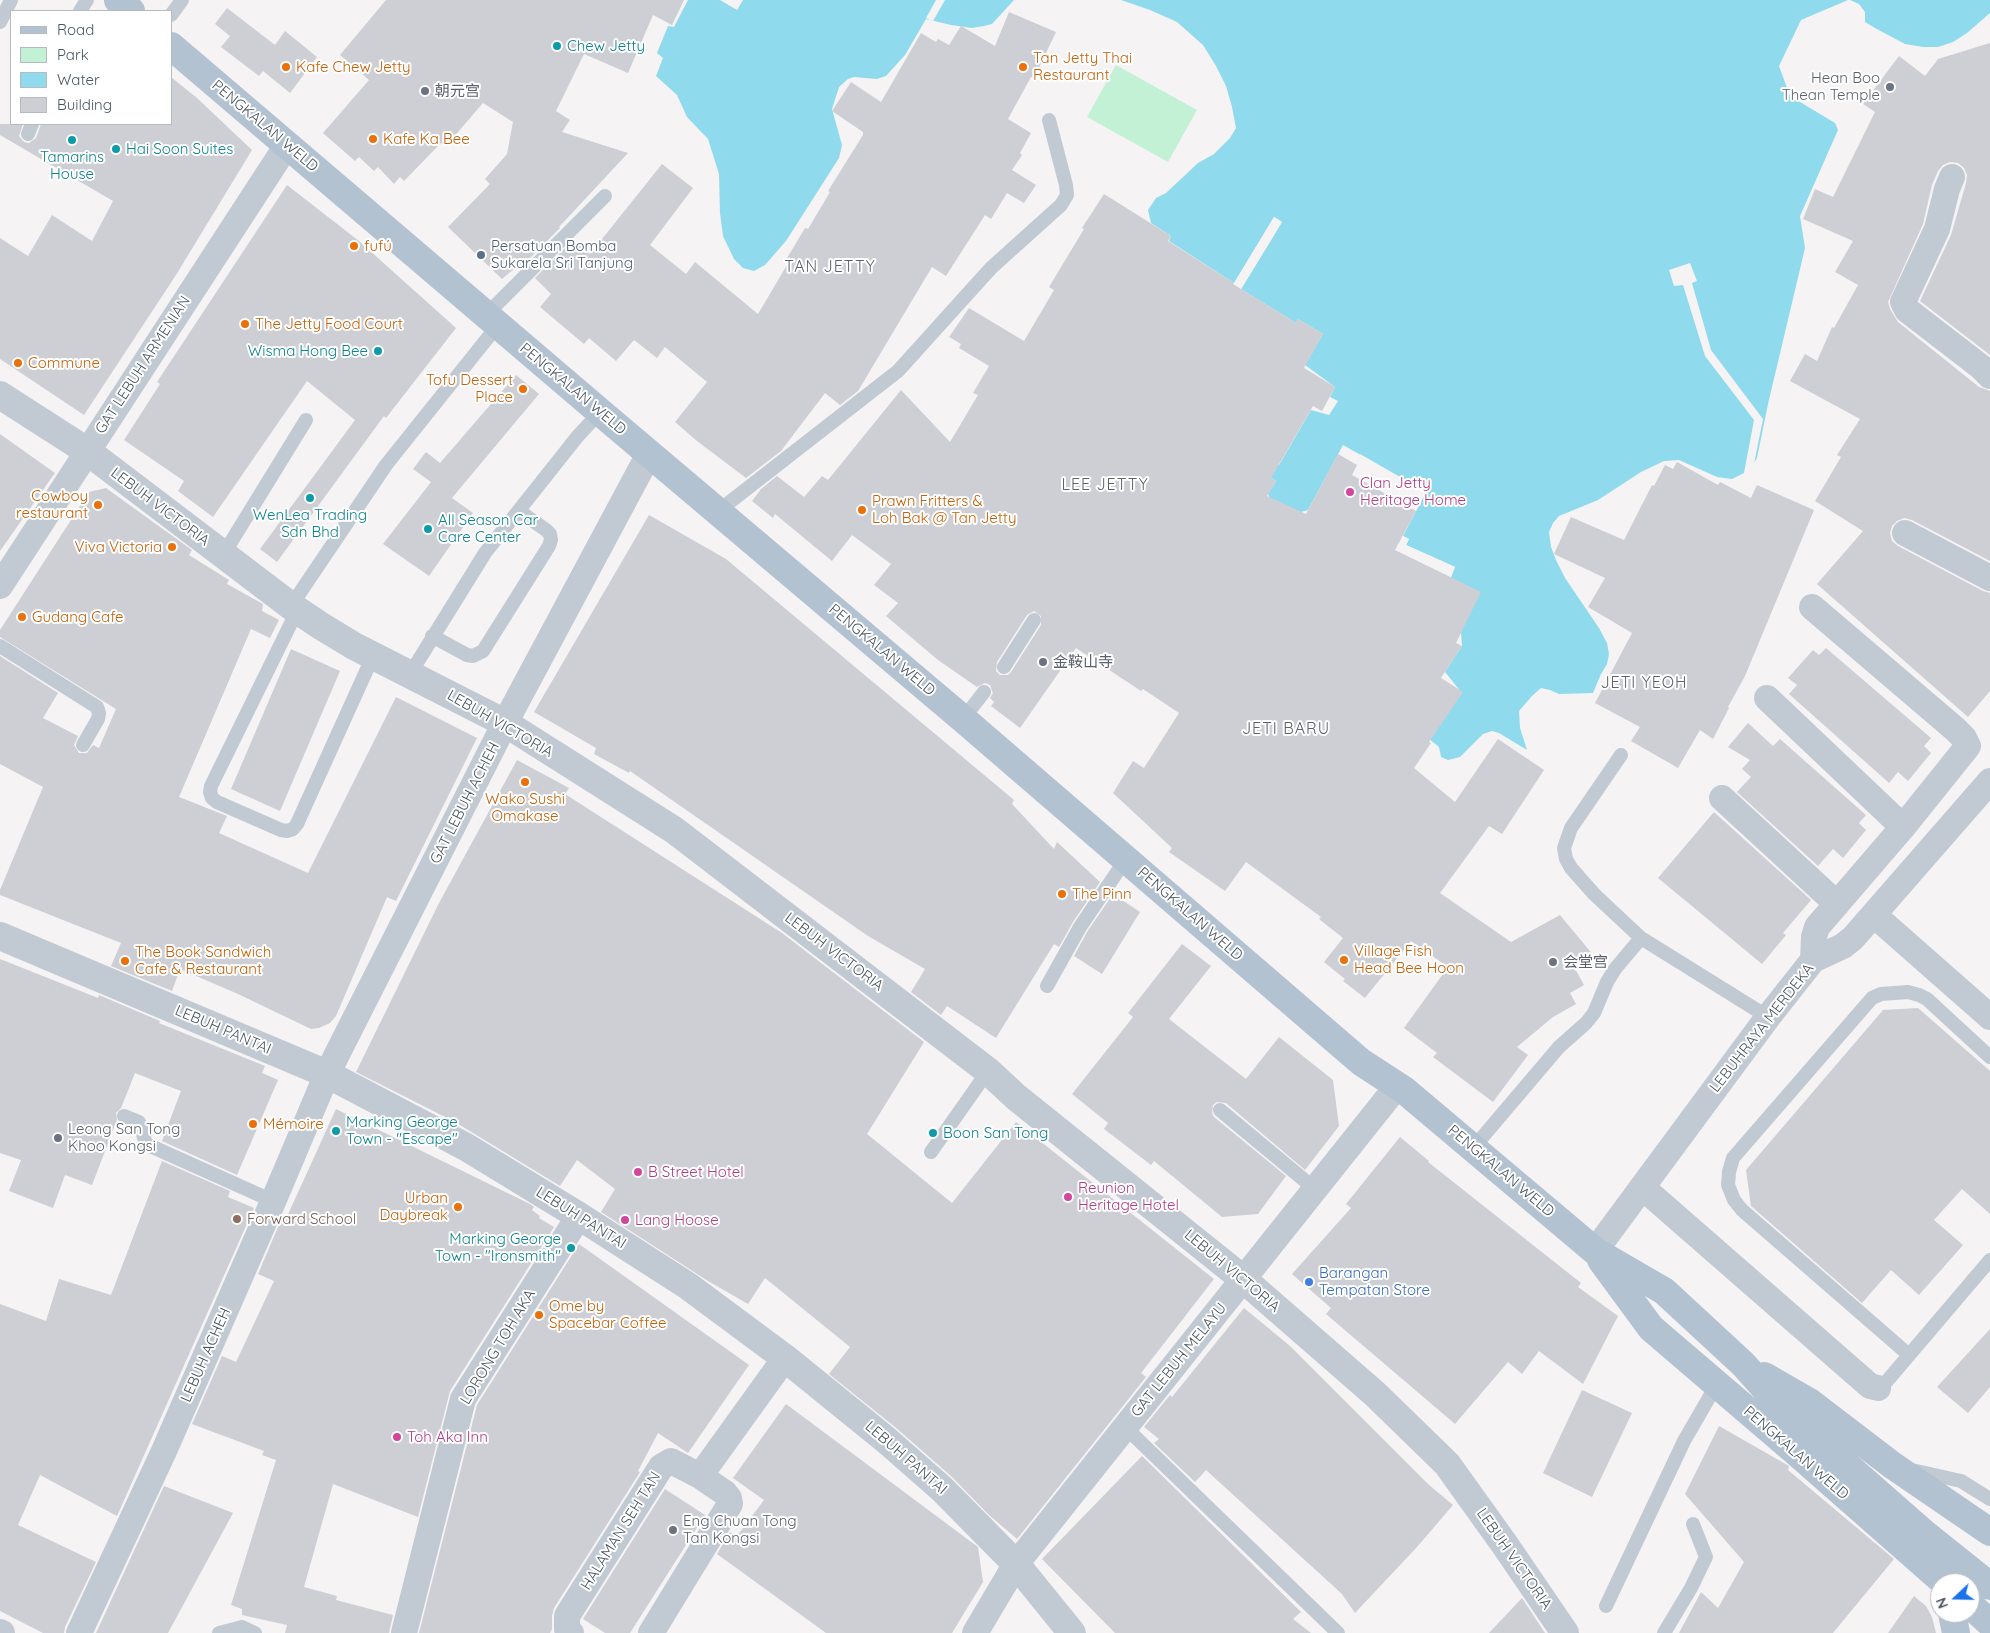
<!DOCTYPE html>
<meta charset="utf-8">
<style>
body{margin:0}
#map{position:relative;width:1990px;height:1633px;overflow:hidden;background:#f5f3f3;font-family:Quicksand,sans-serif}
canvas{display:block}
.legend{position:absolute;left:10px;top:10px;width:162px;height:115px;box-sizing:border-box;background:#fff;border:1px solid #b7bbc0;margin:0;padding:6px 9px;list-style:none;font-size:15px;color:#4a5661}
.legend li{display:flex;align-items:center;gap:10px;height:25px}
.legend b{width:25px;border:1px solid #b7bbc0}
.north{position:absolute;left:1930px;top:1573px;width:50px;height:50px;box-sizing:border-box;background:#fff;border:1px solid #b7bbc0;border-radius:50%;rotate:249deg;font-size:14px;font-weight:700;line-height:20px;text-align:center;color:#4a5661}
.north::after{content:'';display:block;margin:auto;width:18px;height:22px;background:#1a73e8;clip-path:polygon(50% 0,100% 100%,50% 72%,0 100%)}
</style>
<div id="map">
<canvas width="1990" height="1633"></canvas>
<ul class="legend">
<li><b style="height:6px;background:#b3c2d1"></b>Road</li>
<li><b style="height:14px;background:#c3f1d5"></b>Park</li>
<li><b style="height:14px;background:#90daee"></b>Water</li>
<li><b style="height:14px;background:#cdcfd5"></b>Building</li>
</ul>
<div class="north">N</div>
</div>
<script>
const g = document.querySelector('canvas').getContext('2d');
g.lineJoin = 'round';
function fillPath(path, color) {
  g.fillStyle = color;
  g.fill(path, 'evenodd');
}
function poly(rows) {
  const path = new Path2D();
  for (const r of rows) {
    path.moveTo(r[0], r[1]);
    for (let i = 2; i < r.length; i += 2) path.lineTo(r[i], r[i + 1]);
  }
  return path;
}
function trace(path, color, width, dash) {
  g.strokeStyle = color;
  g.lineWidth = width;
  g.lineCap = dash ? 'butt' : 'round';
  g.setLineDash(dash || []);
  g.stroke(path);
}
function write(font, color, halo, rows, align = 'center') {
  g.font = font + ' Quicksand,"Noto Sans SC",sans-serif';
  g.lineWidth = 4;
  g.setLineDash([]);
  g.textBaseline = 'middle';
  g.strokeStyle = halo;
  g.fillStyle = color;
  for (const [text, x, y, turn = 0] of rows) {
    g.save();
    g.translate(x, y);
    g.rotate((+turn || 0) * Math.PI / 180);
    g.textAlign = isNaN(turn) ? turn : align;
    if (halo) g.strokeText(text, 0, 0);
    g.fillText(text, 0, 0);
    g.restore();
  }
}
fillPath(poly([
 [1116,65,1197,110,1168,162,1087,117]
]), '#c3f1d5');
fillPath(poly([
 [688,0,720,0,737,10,743,0,1014,0,992,24,984,26,972,28,951,25,926,19,905,55,886,76,877,79,854,77,848,79,839,87,832,109,842,145,839,158,786,241,765,265,754,271,743,268,734,259,723,236,720,213,719,174,708,139,687,117,677,95,656,76,663,58,657,53,668,26,674,27],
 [1121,0,1848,0,1801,20,1779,66,1790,96,1835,123,1838,130,1800,216,1805,248,1768,404,1757,458,1750,470,1732,479,1717,477,1679,460,1664,461,1641,472,1598,500,1559,516,1553,523,1549,532,1551,547,1556,560,1565,578,1599,628,1607,643,1609,654,1607,664,1601,674,1593,693,1559,694,1550,690,1541,688,1532,696,1519,711,1520,728,1527,750,1499,733,1492,731,1483,734,1460,757,1448,760,1441,757,1439,747,1428,738,1462,693,1445,672,1462,646,1461,632,1451,577,1455,567,1406,545,1409,539,1403,536,1426,492,1343,445,1308,510,1301,512,1271,501,1268,494,1276,481,1246,462,1252,451,1279,465,1311,410,1329,415,1338,401,1330,397,1335,387,1305,365,1323,334,1298,319,1296,323,1241,289,1282,222,1274,217,1234,283,1169,241,1171,236,1151,223,1148,210,1156,198,1166,193,1198,163,1214,154,1230,138,1236,128,1232,107,1226,86,1216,66,1203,45,1177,22,1150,10],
 [1850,0,1990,0,1990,13,1967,33,1953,42,1938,47,1923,47,1905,44,1875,28,1865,22,1865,12,1859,4]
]), '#90daee');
fillPath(poly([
 [936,0,945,0,933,21,930,20,926,18],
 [1274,217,1282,222,1240,291,1239,288,1279,223,1275,220,1236,284,1233,285],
 [1690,263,1697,281,1692,283,1711,350,1763,419,1753,469,1743,478,1754,420,1705,356,1683,285,1674,286,1669,270],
 [1360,454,1426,492,1416,511,1414,510,1423,493,1359,456],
 [1403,536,1409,539,1406,545,1455,567,1451,577,1448,576,1452,568,1404,547,1405,540,1402,538]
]), '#f5f3f3');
fillPath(poly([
 [386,0,684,0,672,25,653,15,628,73,584,54,556,111,570,120,562,132,628,153,559,227,560,228,522,266,520,264,502,279,448,227,490,184,485,179,507,154,513,122,483,103,446,146,441,143,404,181,400,177,394,184,378,167,374,171,359,157,355,161,323,133,369,80,340,55],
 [227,8,275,45,285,31,317,57,290,93,263,71,259,76,221,47,230,36,215,24],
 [1009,12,1056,32,1034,78,1031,77,1008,119,1031,133,1020,153,1022,155,1012,170,1036,185,1024,203,1007,193,991,219,985,215,946,276,932,267,858,391,840,405,825,393,781,451,746,478,697,441,675,422,707,382,665,347,657,358,634,340,616,361,589,338,584,344,540,307,551,294,535,278,573,240,590,254,662,164,693,188,650,245,686,274,695,262,758,314,790,260,787,258,805,228,808,229,830,192,828,191,863,135,863,132,832,111,851,82,881,102,921,33,936,42,938,39,949,45,961,26,995,46],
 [1990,43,1990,355,1920,301,1951,235,1966,183,1967,175,1964,168,1958,163,1950,162,1943,165,1938,171,1932,185,1923,224,1888,302,1890,309,1898,322,1979,387,1990,391,1990,561,1912,520,1904,518,1897,521,1892,526,1890,533,1892,541,1898,546,1983,591,1990,593,1990,691,1968,717,1817,584,1863,531,1815,501,1841,457,1837,455,1860,419,1790,381,1805,354,1817,361,1832,327,1834,328,1858,285,1835,272,1853,241,1803,219,1815,189,1833,197,1875,112,1863,104,1899,56,1925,76,1938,59],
 [171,77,197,98,252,150,176,275,84,415,0,359,0,238,28,256,52,215,92,241,113,201,0,135,0,124,23,124,19,136,24,142,29,143,36,138,41,124,171,124],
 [287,185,359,241,456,328,386,418,384,416,277,562,260,549,355,420,307,381,213,517,178,491,184,481,124,440,160,384,157,382],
 [1104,194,1171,236,1168,241,1234,283,1233,284,1296,323,1298,319,1323,334,1304,368,1335,387,1322,411,1313,406,1271,478,1276,481,1267,496,1306,514,1338,454,1357,465,1352,475,1416,511,1395,550,1481,592,1456,643,1462,646,1441,678,1463,692,1429,742,1431,743,1414,768,1455,802,1498,739,1544,770,1502,834,1489,826,1440,893,1511,942,1560,915,1594,956,1574,967,1584,985,1570,993,1576,1004,1553,1017,1517,1047,1528,1055,1493,1102,1433,1057,1437,1053,1404,1028,1448,967,1411,941,1365,998,1343,981,1345,979,1324,962,1343,938,1319,919,1321,917,1246,862,1225,891,1169,852,1172,848,1113,793,1133,761,1144,768,1179,713,1143,689,1141,691,1076,648,1020,728,991,706,994,702,990,698,993,693,990,685,985,683,977,687,938,660,886,616,898,603,874,585,891,564,852,535,832,561,775,514,773,518,752,501,761,489,777,476,804,497,822,476,828,480,901,390,950,442,978,395,973,393,989,366,959,348,961,344,949,337,969,308,1024,341,1054,290,1049,287,1084,229,1082,228],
 [1034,611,1041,616,1041,625,1011,672,1008,675,1000,675,996,671,997,662,1027,615],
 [516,375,539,394,452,498,473,513,429,576,383,544,431,482,413,469,426,452,440,463],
 [0,434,55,473,0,551],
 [1677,462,1718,485,1720,482,1751,498,1757,485,1814,510,1745,676,1728,707,1729,708,1713,739,1700,730,1678,768,1631,741,1640,727,1595,703,1632,633,1588,607,1605,578,1554,554,1571,517,1624,540,1652,485,1654,486,1665,465,1673,469],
 [106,488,192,550,189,555,229,580,227,584,263,604,262,611,279,620,270,638,251,629,179,797,227,816,219,833,308,873,396,697,477,738,396,901,387,897,336,1016,330,1023,319,1028,311,1029,238,994,180,969,172,991,111,966,121,943,0,895,0,890,43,787,0,764,0,656,58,693,43,718,78,736,74,745,79,753,87,753,93,745,99,748,116,709,0,637,0,630,89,492],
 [649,515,726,559,1014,800,1012,804,1054,849,1057,842,1100,882,1073,922,1059,947,1054,944,996,1038,947,1006,941,1015,911,992,925,969,868,936,630,771,629,773,594,754,596,748,534,712],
 [1826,648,1931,738,1924,746,1931,753,1908,781,1898,772,1889,783,1789,694,1797,685,1788,678,1813,650,1819,655],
 [291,649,340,671,280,811,231,789],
 [1748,723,1773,746,1780,739,1866,815,1859,823,1866,830,1843,858,1833,849,1818,866,1737,792,1751,777,1742,769,1750,760,1728,747],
 [517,760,569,788,565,794,782,933,924,1042,867,1134,952,1203,1016,1122,1214,1279,1141,1373,1146,1377,1017,1539,989,1515,952,1477,895,1427,829,1374,850,1347,765,1278,748,1304,708,1281,601,1212,615,1189,577,1160,560,1186,455,1122,356,1072,439,903],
 [1714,812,1811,900,1783,933,1786,935,1762,964,1658,878],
 [1113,894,1140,912,1102,974,1074,956,1087,932],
 [1182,944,1211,966,1169,1019,1246,1079,1279,1037,1333,1080,1339,1126,1305,1170,1226,1103,1217,1102,1213,1105,1212,1113,1214,1117,1286,1176,1258,1214,1222,1217,1154,1161,1151,1165,1104,1129,1108,1123,1072,1094,1133,1017,1128,1013],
 [0,959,98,998,99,995,160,1021,159,1023,265,1066,262,1073,278,1080,237,1175,162,1141,181,1091,135,1073,121,1108,116,1113,117,1120,92,1185,65,1175,53,1208,9,1191,21,1160,0,1153],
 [1918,1008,1990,1071,1990,1214,1962,1189,1934,1220,1963,1245,1919,1295,1891,1270,1862,1303,1751,1206,1746,1170,1883,1010],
 [336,1109,530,1204,534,1207,532,1210,540,1216,539,1218,554,1227,450,1391,418,1517,333,1484,304,1587,337,1596,336,1600,393,1615,389,1633,285,1633,287,1625,242,1615,242,1609,231,1605,276,1460,262,1455,264,1451,192,1424,222,1356,236,1362,274,1281,258,1274,281,1220,285,1221],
 [1400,1137,1429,1161,1428,1162,1581,1283,1578,1287,1618,1316,1583,1384,1539,1351,1522,1374,1508,1362,1455,1424,1326,1314,1331,1308,1292,1274,1351,1208,1346,1204],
 [162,1161,230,1191,228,1197,254,1208,117,1516,40,1475,18,1525,96,1562,65,1627,64,1633,43,1633,0,1611,0,1304,46,1321,59,1279,111,1295],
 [579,1244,749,1365,688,1453,658,1433,638,1471,640,1472,554,1608,552,1616,552,1629,550,1633,419,1633,477,1405],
 [1244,1308,1290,1346,1428,1484,1453,1505,1417,1547,1355,1613,1342,1594,1206,1470,1195,1482,1154,1443,1159,1439,1144,1427,1170,1395,1172,1397],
 [1990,1329,1990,1387,1968,1413,1937,1387],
 [1582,1390,1632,1413,1592,1497,1543,1473],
 [786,1404,978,1547,983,1582,952,1633,826,1633,717,1554,730,1532,737,1536,764,1500,733,1478],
 [1719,1426,1789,1466,1788,1470,1894,1559,1833,1633,1679,1633,1701,1592,1718,1608,1744,1562,1685,1494],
 [1142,1456,1301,1612,1293,1619,1311,1633,1115,1633,1042,1559],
 [164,1486,233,1513,168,1633,96,1633],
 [665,1489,705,1515,630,1633,605,1633,583,1619],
 [1914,1596,1926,1606,1932,1617,1936,1633,1888,1633],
 [1522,1598,1545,1633,1489,1633]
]), '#cdcfd5');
trace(poly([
 [80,11,87,0],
 [171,15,182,0],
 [0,22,11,0],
 [28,134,32,124],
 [486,315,605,196],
 [717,512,898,371,991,268,1061,205,1067,195,1066,185,1049,120],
 [223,555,306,420],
 [291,606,386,465,498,325],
 [297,611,211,786,210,792,212,798,217,802,281,830,287,831,293,829,297,824,373,656],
 [432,636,467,655,473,656,483,651,549,546,551,540,550,534,546,530,519,511],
 [0,646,97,707,99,713,98,719,83,745],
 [1004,667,1034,620],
 [410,674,485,553,577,437,600,412],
 [963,719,984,692],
 [1621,755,1571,828,1564,848,1566,859,1571,868,1594,894,1641,938,1768,1017],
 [1047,986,1080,927,1126,859],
 [1220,1110,1315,1189],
 [124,1116,139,1122,146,1144,273,1201],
 [1474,1147,1559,1047,1586,1023,1594,1013,1607,982,1615,969,1641,938],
 [931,1152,988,1071],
 [1909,1355,1742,1210,1734,1200,1728,1185,1729,1172,1733,1158,1872,998,1881,994,1908,992,1919,995,1927,999,1990,1057],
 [1878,1388,1887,1381,1990,1260],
 [1125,1427,1338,1633],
 [1912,1470,1961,1481,1990,1499],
 [1606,1606,1684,1441,1717,1384],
 [219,1633,242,1627,255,1633],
 [1664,1633,1691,1588,1706,1557,1693,1524]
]), '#c1cad2', 14);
trace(poly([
 [1952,177,1947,189,1937,229,1903,302,1907,310,1981,367,1990,376],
 [1905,533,1990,578],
 [0,586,287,145],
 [1812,607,1955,729,1964,738,1968,746,1903,827,1817,927,1814,937,1813,960],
 [1767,698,1903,827],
 [1722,798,1837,904],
 [1874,915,1990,1017],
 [1642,1187,1870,1386,1878,1388],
 [1595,1251,1768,1017,1813,960,1843,946,1853,938,1990,781],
 [700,1476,785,1358],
 [0,1632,2,1633],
 [79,1633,164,1451,275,1197,327,1074,505,723,649,454],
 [404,1633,463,1399,579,1216],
 [571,1633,567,1629,567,1616,661,1467,671,1461,700,1476,725,1493,729,1498,730,1504,651,1633],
 [975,1633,1016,1564,1398,1085]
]), '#c1cad2', 26);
trace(poly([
 [0,395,87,451,291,606,321,626,354,646,505,723,674,830,988,1071,1016,1097,1243,1279,1375,1394,1447,1464,1505,1545,1565,1633],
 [0,936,327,1074,466,1147,579,1216,688,1286,785,1358,885,1439,942,1489,1016,1564,1072,1633]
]), '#c1cad2', 28);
trace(poly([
 [118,0,131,11],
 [171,46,600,412,963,719,1361,1062,1404,1090,1595,1251,1664,1291,1743,1364,1786,1412,1925,1534,1990,1586],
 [1601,1260,1651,1328,1796,1452,1945,1583],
 [1764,1376,1811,1403,1892,1465,1990,1532],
 [1970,1605,1990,1623],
 [1952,1613,1956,1633]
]), '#b3c2d1', 28);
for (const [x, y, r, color] of [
 [557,46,5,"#0f9aa8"],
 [286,67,5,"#e8710a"],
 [1023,67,5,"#e8710a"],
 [1890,87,5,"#6b7280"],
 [425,91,5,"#6b7280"],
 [373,139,5,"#e8710a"],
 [72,140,5,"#0f9aa8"],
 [116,149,5,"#0f9aa8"],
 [354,246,5,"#e8710a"],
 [481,255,5,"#5c6f8a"],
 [245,324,5,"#e8710a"],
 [378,351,5,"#0f9aa8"],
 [18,363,5,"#e8710a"],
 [523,389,5,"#e8710a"],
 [1350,492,5,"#d1479c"],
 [310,498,5,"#0f9aa8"],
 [98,505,5,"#e8710a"],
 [862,510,5,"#e8710a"],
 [428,529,5,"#0f9aa8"],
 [172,547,5,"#e8710a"],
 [22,617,5,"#e8710a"],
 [1043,662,5,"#6b7280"],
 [525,782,5,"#e8710a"],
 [1062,894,5,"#e8710a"],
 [1344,960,5,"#e8710a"],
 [125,961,5,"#e8710a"],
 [1553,962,5,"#6b7280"],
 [253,1124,5,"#e8710a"],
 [336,1131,5,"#0f9aa8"],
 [933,1133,5,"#0f9aa8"],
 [58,1138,5,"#6b7280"],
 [638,1172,5,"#d1479c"],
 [1068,1197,5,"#d1479c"],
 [458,1207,5,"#e8710a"],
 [237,1219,5,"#8d6e63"],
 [625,1220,5,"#d1479c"],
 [571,1248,5,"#0f9aa8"],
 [1309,1282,5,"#3f7fe0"],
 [539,1315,5,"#e8710a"],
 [397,1437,5,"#d1479c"],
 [673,1530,5,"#6b7280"]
]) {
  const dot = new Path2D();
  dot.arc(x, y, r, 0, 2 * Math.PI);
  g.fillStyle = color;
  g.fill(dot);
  trace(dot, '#fff', 2);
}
write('15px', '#0d838f', '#fff', [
 ["Chew Jetty",567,46],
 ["Hai Soon Suites",126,149],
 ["Tamarins",72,157,"center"],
 ["House",72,174,"center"],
 ["Wisma Hong Bee",368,351,"right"],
 ["WenLea Trading",310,515,"center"],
 ["Sdn Bhd",310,532,"center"],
 ["All Season Car",438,520],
 ["Care Center",438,537],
 ["Marking George",346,1122],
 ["Town - \"Escape\"",346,1139],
 ["Boon San Tong",943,1133],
 ["Marking George",561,1239,"right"],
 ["Town - \"Ironsmith\"",561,1256,"right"]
], 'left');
write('15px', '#c56008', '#fff', [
 ["Tan Jetty Thai",1033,58],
 ["Restaurant",1033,75],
 ["Kafe Chew Jetty",296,67],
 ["Kafe Ka Bee",383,139],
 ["fufú",364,246],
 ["The Jetty Food Court",255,324],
 ["Commune",28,363],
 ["Tofu Dessert",513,380,"right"],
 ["Place",513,397,"right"],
 ["Cowboy",88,496,"right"],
 ["restaurant",88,513,"right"],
 ["Prawn Fritters &",872,501],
 ["Loh Bak @ Tan Jetty",872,518],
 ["Viva Victoria",162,547,"right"],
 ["Gudang Cafe",32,617],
 ["Wako Sushi",525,799,"center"],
 ["Omakase",525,816,"center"],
 ["The Pinn",1072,894],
 ["Village Fish",1354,951],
 ["Head Bee Hoon",1354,968],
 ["The Book Sandwich",135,952],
 ["Cafe & Restaurant",135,969],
 ["Mémoire",263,1124],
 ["Urban",448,1198,"right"],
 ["Daybreak",448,1215,"right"],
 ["Ome by",549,1306],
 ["Spacebar Coffee",549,1323]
], 'left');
write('15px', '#5b616d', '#fff', [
 ["Hean Boo",1880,78,"right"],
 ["Thean Temple",1880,95,"right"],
 ["朝元宫",435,91],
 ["金鞍山寺",1053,662],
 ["会堂宫",1563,962],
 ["Leong San Tong",68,1129],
 ["Khoo Kongsi",68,1146],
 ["Eng Chuan Tong",683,1521],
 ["Tan Kongsi",683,1538]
], 'left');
write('15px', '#4a5661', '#fff', [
 ["PENGKALAN WELD",265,126,40],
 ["GAT LEBUH ARMENIAN",143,365,-57],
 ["PENGKALAN WELD",573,389,40],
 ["LEBUH VICTORIA",160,507,37],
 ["PENGKALAN WELD",882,650,40],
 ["LEBUH VICTORIA",500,724,30],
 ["GAT LEBUH ACHEH",465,803,-63],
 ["PENGKALAN WELD",1190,914,41],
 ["LEBUH VICTORIA",834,952,37],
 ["LEBUHRAYA MERDEKA",1762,1028,-52],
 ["LEBUH PANTAI",223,1030,23],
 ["PENGKALAN WELD",1501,1171,40],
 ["LEBUH PANTAI",581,1218,32],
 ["LEBUH VICTORIA",1232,1271,40],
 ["LORONG TOH AKA",498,1347,-59],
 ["LEBUH ACHEH",206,1355,-66],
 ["GAT LEBUH MELAYU",1179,1360,-51],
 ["PENGKALAN WELD",1796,1453,41],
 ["LEBUH PANTAI",906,1458,41],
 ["HALAMAN SEH TAN",621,1531,-58],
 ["LEBUH VICTORIA",1514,1559,55]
]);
write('15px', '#4e5e75', '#fff', [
 ["Persatuan Bomba",491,246],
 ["Sukarela Sri Tanjung",491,263]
], 'left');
write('15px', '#b23c85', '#fff', [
 ["Clan Jetty",1360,483],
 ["Heritage Home",1360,500],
 ["B Street Hotel",648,1172],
 ["Reunion",1078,1188],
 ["Heritage Hotel",1078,1205],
 ["Lang Hoose",635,1220],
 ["Toh Aka Inn",407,1437]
], 'left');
write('15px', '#785e54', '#fff', [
 ["Forward School",247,1219]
], 'left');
write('15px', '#366cbe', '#fff', [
 ["Barangan",1319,1273],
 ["Tempatan Store",1319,1290]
], 'left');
g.letterSpacing = '1px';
write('16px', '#5f6368', '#fff', [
 ["TAN JETTY",830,267],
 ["LEE JETTY",1105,485],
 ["JETI YEOH",1644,683],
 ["JETI BARU",1286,729]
]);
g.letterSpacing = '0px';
</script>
